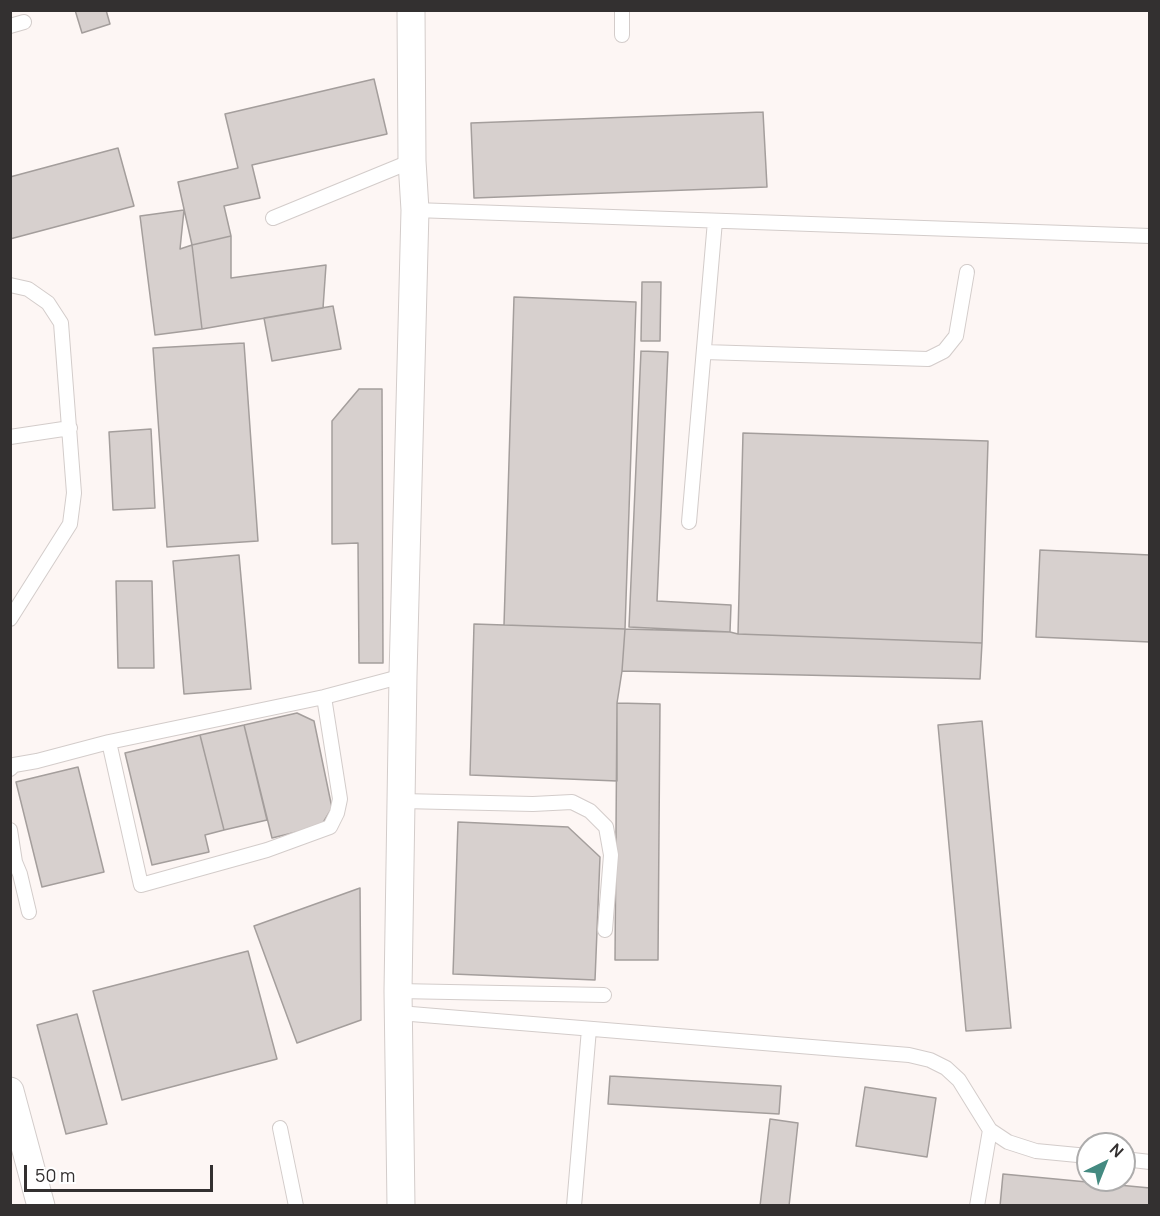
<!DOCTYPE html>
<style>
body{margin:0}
#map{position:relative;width:1160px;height:1216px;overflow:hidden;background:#fdf6f4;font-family:Manrope,sans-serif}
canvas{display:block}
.frame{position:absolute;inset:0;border:12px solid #333030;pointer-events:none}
.north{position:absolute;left:1076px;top:1132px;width:60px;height:60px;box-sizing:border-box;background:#fff;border:2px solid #adacac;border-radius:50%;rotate:43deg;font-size:16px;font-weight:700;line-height:24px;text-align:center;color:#333030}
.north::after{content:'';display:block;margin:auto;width:21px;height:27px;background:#448a81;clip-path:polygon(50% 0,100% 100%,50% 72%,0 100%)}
.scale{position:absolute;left:24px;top:1165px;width:189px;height:27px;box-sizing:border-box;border:3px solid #333030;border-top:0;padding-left:8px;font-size:18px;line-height:21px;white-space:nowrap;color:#333030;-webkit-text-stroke:4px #fff;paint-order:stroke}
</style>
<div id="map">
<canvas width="1160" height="1216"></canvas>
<div class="frame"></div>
<div class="north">N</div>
<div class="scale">50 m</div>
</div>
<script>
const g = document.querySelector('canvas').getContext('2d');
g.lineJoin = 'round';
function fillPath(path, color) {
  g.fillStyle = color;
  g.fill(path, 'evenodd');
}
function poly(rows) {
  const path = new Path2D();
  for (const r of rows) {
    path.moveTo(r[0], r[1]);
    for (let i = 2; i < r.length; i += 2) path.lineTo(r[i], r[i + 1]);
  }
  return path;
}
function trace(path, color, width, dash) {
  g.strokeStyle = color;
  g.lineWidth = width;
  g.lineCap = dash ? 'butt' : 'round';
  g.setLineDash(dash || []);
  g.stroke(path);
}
const building = poly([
 [75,10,106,10,110,24,82,33,75,10],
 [374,79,387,134,252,165,260,198,224,206,231,236,192,245,178,182,238,168,225,114,374,79],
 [763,112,767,187,474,198,471,123,763,112],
 [118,148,134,206,10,239,10,177,118,148],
 [184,210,180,249,192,245,202,329,155,335,140,216,184,210],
 [231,236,231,278,326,265,323,308,202,329,192,245,231,236],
 [642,282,661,282,660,341,641,341,642,282],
 [514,297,636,302,625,629,504,625,514,297],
 [333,306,341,349,272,361,264,318,333,306],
 [244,343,258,541,167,547,153,348,244,343],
 [641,351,668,352,657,601,731,605,730,632,629,627,641,351],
 [359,389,382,389,383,663,359,663,358,543,332,544,332,421,359,389],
 [151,429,155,508,113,510,109,432,151,429],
 [743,433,988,441,982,643,738,634,743,433],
 [1040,550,1150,555,1150,642,1036,637,1040,550],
 [239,555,251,689,184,694,173,561,239,555],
 [116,581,152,581,154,668,118,668,116,581],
 [474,624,625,629,622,671,617,703,617,781,470,775,474,624],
 [625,629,730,632,738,634,982,643,980,679,622,671,625,629],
 [617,703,660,704,658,960,615,960,617,703],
 [297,713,314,721,332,808,321,826,272,838,244,725,297,713],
 [982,721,1011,1028,966,1031,938,725,982,721],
 [244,725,267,820,224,830,200,735,244,725],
 [200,735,224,830,205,835,209,852,152,865,125,753,200,735],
 [78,767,104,872,42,887,16,782,78,767],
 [458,822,568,827,600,857,595,980,453,974,458,822],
 [360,888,361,1020,297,1043,254,926,360,888],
 [248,951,277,1059,122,1100,93,991,248,951],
 [77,1014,107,1124,66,1134,37,1025,77,1014],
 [610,1076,781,1086,779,1114,608,1104,610,1076],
 [865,1087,936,1098,927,1157,856,1146,865,1087],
 [770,1119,798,1123,789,1206,760,1206,770,1119],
 [1003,1174,1150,1188,1150,1206,1000,1206,1003,1174]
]);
fillPath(building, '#d7d0ce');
trace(building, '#a49e9c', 1.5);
const lane = poly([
 [622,10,622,35],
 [10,26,24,22],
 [415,210,1150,236],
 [273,218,412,161],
 [10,285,28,289,48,303,61,323,74,493,70,524,10,619],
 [704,352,928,359,944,351,956,336,967,272],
 [10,437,70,428],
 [689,522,715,221],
 [109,742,141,885,267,850,330,827,337,813,340,799,324,697],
 [10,769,14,765,37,761,109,742,324,697,403,676],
 [402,801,533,804,572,802,590,811,606,827,611,855,605,930],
 [10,830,15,862,20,874,29,912],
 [398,991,604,995],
 [399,1013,909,1055,930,1060,946,1068,959,1080,990,1130,1008,1142,1036,1151,1088,1156],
 [280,1128,296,1206],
 [1124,1159,1150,1162],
 [574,1206,589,1029],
 [977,1206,990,1130]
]);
const street = poly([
 [10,1091,41,1206],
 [401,1206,398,991,403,676,415,210,412,161,411,10]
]);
trace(lane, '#d3ccca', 16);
trace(street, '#d3ccca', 29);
trace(lane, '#fff', 14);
trace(street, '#fff', 27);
</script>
